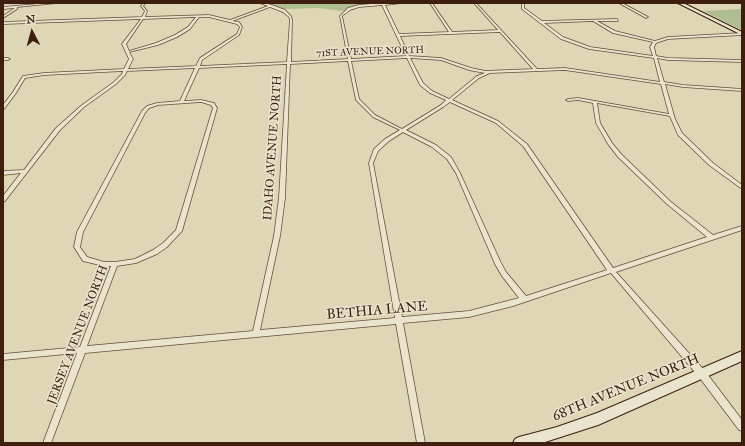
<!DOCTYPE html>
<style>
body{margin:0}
#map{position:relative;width:745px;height:446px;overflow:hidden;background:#dfd6b5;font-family:"IM FELL Great Primer",serif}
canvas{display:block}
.frame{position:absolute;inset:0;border:4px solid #3e1e0f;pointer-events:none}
.north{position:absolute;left:12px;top:12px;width:40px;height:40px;-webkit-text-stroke:3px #eae4cf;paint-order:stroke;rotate:354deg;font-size:11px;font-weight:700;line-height:16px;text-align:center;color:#3e1e0f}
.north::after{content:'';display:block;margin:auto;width:14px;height:18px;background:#3e1e0f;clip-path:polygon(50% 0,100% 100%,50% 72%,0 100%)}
</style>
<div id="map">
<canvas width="745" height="446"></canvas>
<div class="frame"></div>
<div class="north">N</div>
</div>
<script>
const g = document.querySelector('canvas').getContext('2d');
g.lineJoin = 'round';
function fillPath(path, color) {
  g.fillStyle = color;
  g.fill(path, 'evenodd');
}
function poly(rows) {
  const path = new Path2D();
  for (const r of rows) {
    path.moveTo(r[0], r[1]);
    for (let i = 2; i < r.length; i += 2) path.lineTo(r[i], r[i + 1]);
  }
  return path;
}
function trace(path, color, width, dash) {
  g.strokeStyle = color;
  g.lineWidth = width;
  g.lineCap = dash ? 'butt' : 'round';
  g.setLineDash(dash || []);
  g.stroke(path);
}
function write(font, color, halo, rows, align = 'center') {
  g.font = font + ' "IM FELL Great Primer",serif';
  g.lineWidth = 3;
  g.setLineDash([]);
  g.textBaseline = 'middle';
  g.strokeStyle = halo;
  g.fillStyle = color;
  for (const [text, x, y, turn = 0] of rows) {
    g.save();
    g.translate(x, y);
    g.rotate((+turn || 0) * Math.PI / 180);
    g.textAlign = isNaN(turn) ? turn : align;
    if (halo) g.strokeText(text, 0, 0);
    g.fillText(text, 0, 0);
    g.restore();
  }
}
fillPath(poly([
 [263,3,371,3,342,11,318,8,285,9],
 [742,9,742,30,703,11,741,9]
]), '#afbe90');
const street = poly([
 [48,3,57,3,17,7,17,9,3,18,3,16,15,8,3,9,3,7,48,3],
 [143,3,145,3,143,6,147,11,145,17,209,15,230,20,268,6,260,3,263,3,272,5,285,10,291,16,292,20,291,62,348,59,340,16,348,8,359,5,383,3,402,3,385,5,399,34,449,32,430,3,432,3,452,32,498,30,474,3,476,3,537,69,565,68,660,82,654,58,589,49,561,39,522,9,522,3,524,3,524,8,542,21,617,19,618,21,597,21,615,31,655,41,668,37,742,33,742,35,668,39,656,43,654,47,656,56,668,58,742,60,742,62,668,60,657,58,664,82,683,85,742,89,742,91,683,87,665,84,675,119,682,133,713,163,742,185,742,189,709,165,678,135,670,116,597,103,600,123,612,143,622,155,671,202,713,235,742,226,742,230,616,272,705,371,742,420,742,431,739,430,699,377,611,273,513,306,469,317,403,323,425,443,417,443,396,324,85,353,51,443,43,443,77,353,3,360,3,354,80,347,111,266,104,266,83,261,74,247,77,232,142,111,147,106,157,103,180,101,195,68,127,71,125,75,116,84,84,107,60,130,5,201,3,202,3,196,21,173,3,175,3,171,24,170,56,128,82,105,114,82,122,74,123,71,44,75,25,78,16,93,4,109,3,109,3,105,13,92,23,76,44,73,124,69,129,59,122,44,141,19,3,24,3,22,142,17,145,11,141,6,143,3],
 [382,5,406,56,351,59,342,16,350,10,359,7,382,5],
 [270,7,283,12,289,17,290,20,287,62,200,66,202,60,239,35,242,27,239,22,232,21,270,7],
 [196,17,188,27,175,35,156,43,129,51,126,44,143,19,196,17],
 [199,17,209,17,237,24,240,27,237,34,200,58,196,66,128,69,133,59,129,52,158,45,177,37,190,29,199,17],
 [593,21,613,33,653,42,650,47,653,56,590,47,563,37,544,23,593,21],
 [500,32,533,69,485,71,471,68,441,58,409,56,400,36,500,32],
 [407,58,420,85,430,93,446,100,441,105,402,129,375,115,359,99,351,61,407,58],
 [410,58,441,60,469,70,485,73,477,76,449,99,432,91,423,83,410,58],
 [348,61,356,100,373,117,400,130,385,139,374,149,369,163,395,318,260,330,280,236,285,198,290,64,348,61],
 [287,64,279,198,274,236,253,331,87,346,117,266,136,263,157,254,167,247,182,231,217,108,214,103,201,100,184,101,199,68,287,64],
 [565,70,661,84,669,114,578,98,568,99,566,100,568,101,578,100,593,103,596,123,608,144,618,157,667,204,707,237,613,268,527,144,498,121,452,100,479,78,490,73,565,70],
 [201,102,211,105,213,108,176,230,163,243,153,250,135,259,115,262,104,262,87,257,80,247,83,232,145,113,149,108,158,105,201,102],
 [450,102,496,123,523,146,607,270,526,296,506,272,501,263,460,173,451,157,436,145,406,130,443,107,450,102],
 [403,132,432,147,447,159,456,173,495,264,502,276,519,298,469,311,402,317,373,163,378,151,389,141,403,132],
 [619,3,622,3,648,17,646,18,619,3],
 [3,58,8,58,10,59,8,60,3,60,3,58]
]);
const secondary = poly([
 [678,3,683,3,742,32,742,35,678,3],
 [742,351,742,361,598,425,542,443,513,443,515,439,519,437,557,427,597,413,742,351]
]);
trace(street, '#664c38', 1.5);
trace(secondary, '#3e1e0f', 2);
fillPath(street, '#eae4cf');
fillPath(secondary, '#eae4cf');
write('10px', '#3e1e0f', '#eae4cf', [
 ["71ST AVENUE NORTH",370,52,-2]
]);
write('12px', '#3e1e0f', '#eae4cf', [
 ["IDAHO AVENUE NORTH",273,148,-86],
 ["JERSEY AVENUE NORTH",78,335,-69]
]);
write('14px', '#3e1e0f', '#eae4cf', [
 ["BETHIA LANE",377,311,-5],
 ["68TH AVENUE NORTH",626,388,-22]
]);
</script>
